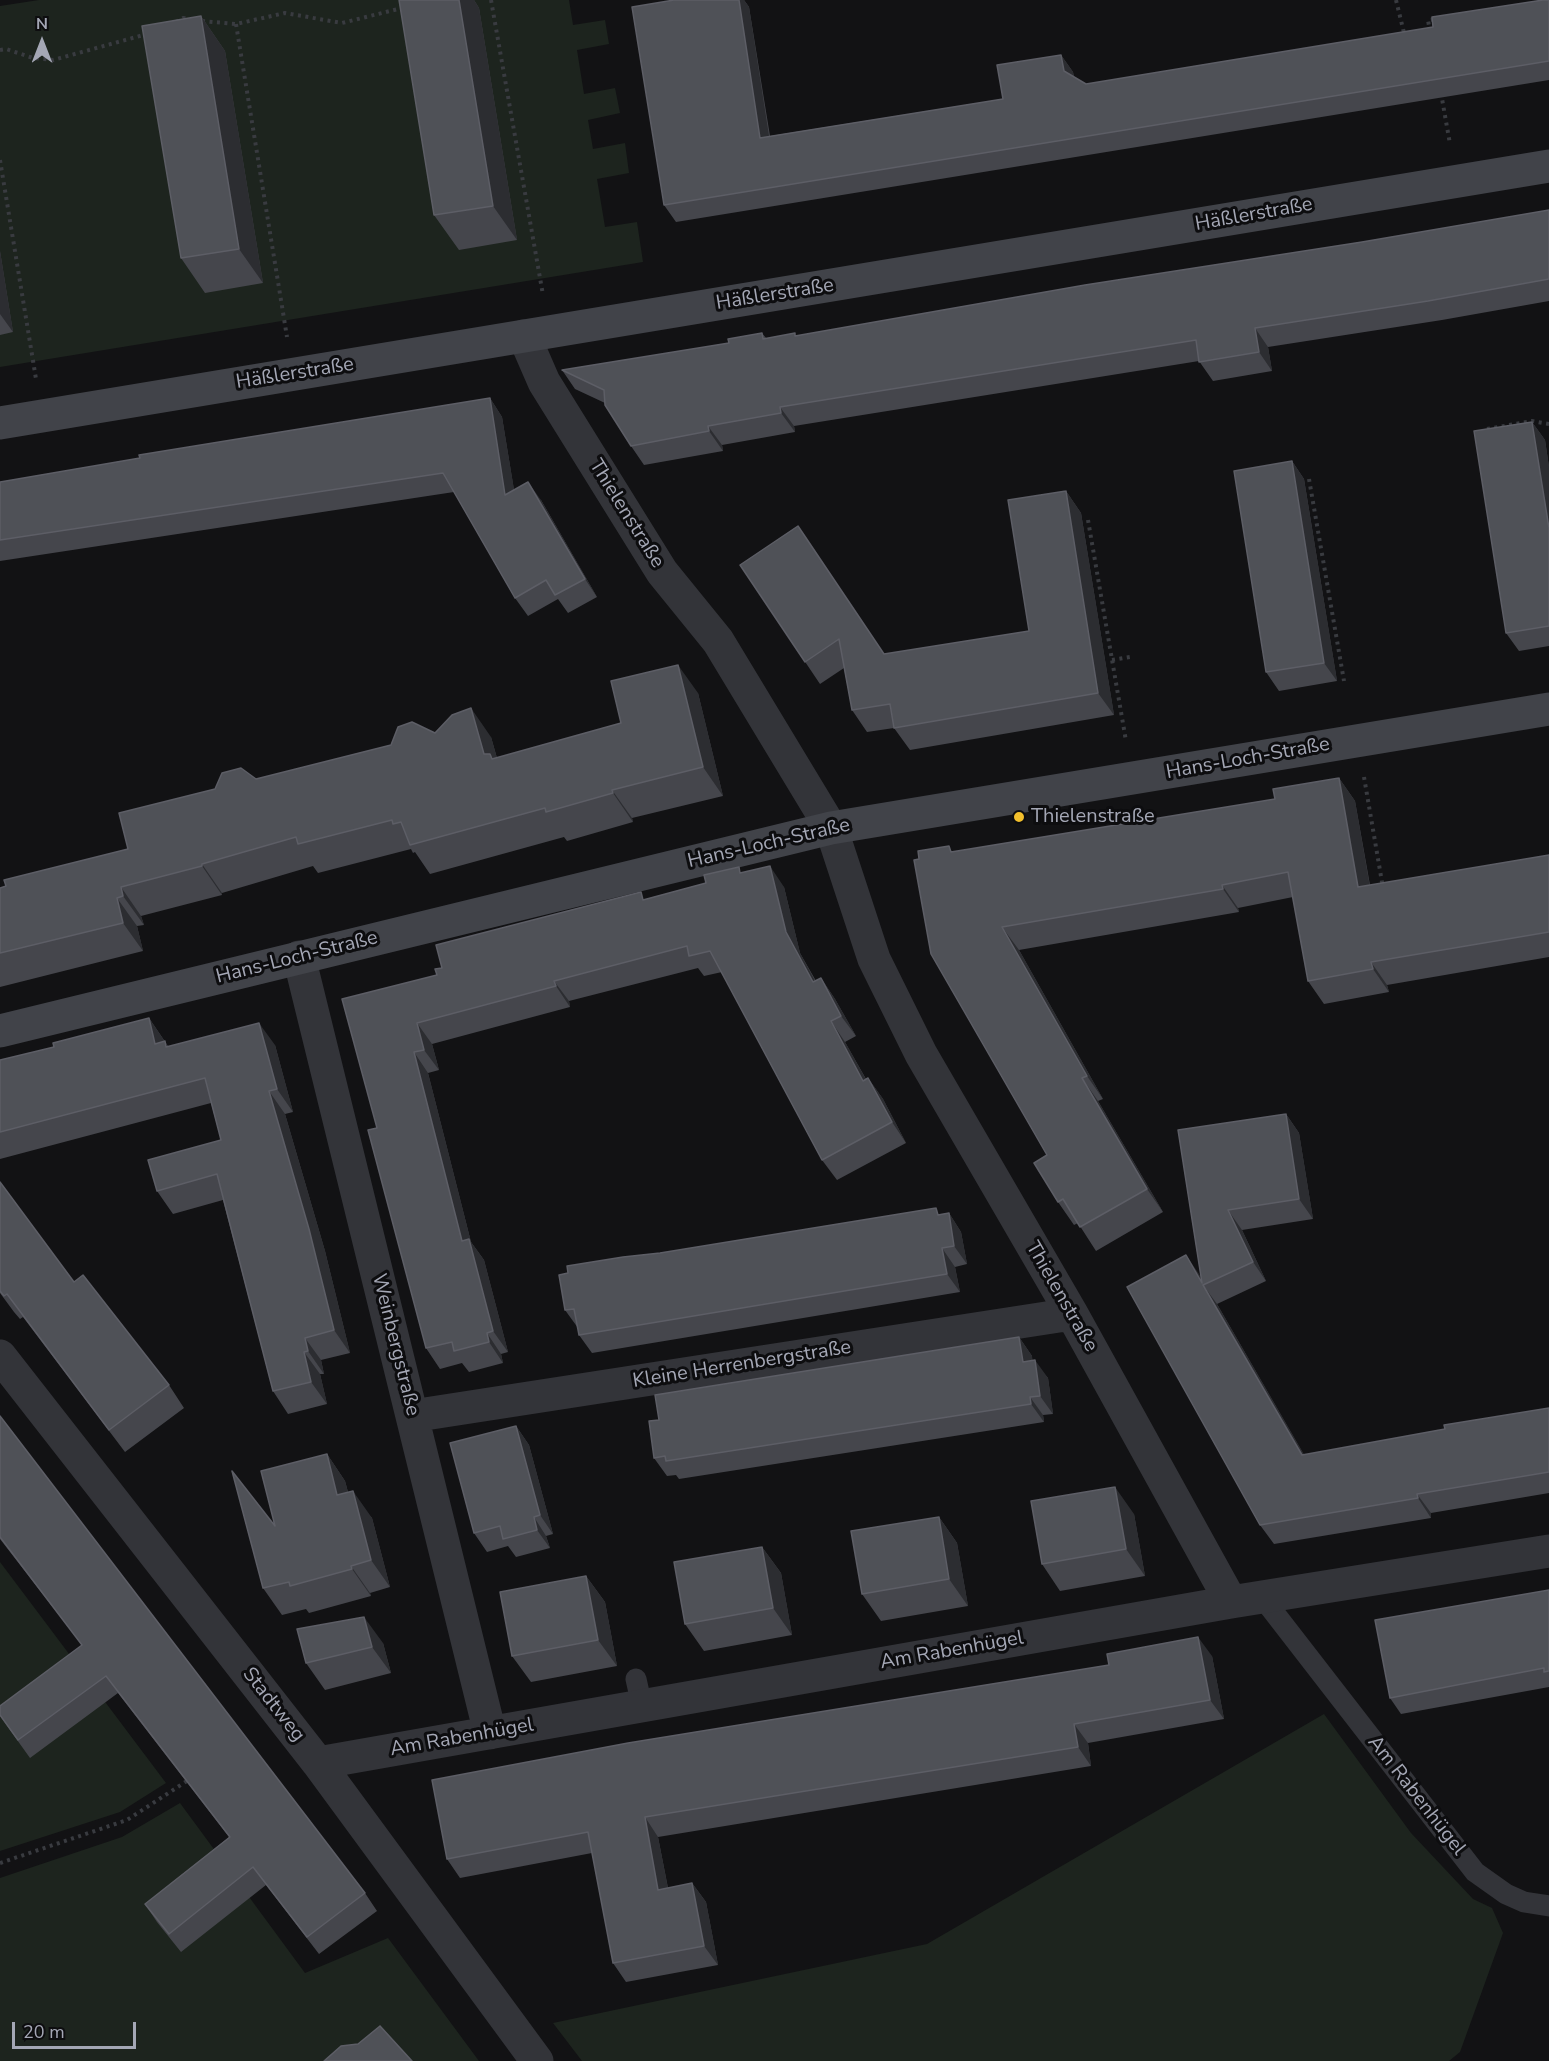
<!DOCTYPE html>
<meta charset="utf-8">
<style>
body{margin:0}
#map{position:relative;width:1549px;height:2061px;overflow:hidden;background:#121214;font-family:"Nunito Sans",sans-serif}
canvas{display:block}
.north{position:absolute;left:12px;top:12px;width:60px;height:60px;-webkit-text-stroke:4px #0d0d0f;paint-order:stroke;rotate:0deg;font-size:16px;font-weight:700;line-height:24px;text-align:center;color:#a4a7b5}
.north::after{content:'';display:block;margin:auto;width:21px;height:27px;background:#a4a7b5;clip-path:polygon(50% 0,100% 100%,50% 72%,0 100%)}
.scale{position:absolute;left:12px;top:2022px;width:124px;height:27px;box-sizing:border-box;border:3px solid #a4a7b5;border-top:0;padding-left:8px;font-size:18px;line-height:21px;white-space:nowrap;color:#a4a7b5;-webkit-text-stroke:4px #0d0d0f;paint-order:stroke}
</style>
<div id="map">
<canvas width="1549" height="2061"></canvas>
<div class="north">N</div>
<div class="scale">20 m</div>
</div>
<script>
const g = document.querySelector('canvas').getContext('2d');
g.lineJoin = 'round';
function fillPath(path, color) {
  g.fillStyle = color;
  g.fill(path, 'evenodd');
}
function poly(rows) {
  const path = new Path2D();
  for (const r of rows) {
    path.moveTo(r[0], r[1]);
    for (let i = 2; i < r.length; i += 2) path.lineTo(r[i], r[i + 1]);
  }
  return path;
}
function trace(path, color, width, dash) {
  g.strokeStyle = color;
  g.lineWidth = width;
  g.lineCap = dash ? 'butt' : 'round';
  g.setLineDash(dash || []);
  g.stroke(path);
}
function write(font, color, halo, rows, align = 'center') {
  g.font = font + ' "Nunito Sans",sans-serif';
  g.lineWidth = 6;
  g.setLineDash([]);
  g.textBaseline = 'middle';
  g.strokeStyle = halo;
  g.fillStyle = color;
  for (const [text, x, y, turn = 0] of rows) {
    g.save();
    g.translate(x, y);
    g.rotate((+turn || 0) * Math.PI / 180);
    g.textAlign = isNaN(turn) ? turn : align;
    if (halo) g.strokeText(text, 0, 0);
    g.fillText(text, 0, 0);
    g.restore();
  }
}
fillPath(poly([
 [39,0,569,0,573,25,605,20,609,44,577,50,584,94,615,88,620,113,588,120,593,149,625,143,629,173,597,179,605,227,637,222,643,262,0,367,0,6],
 [0,1562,166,1783,120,1812,0,1851],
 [1324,1714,1411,1833,1473,1899,1492,1908,1503,1933,1460,2052,1449,2061,582,2061,553,2023,927,1944],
 [180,1803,305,1973,388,1938,479,2061,0,2061,0,1878,122,1837]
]), '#1d241e');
trace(poly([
 [491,0,543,295],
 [1396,0,1405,37],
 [202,21,236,24,285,13,342,23,406,7],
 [176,22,183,18,191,19],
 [236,24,287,337],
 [1430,32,1428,20,1436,19],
 [0,50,6,49,33,58,53,60,147,34],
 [1441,93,1450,144],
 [0,160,36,379],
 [1487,429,1532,421,1549,424],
 [1309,479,1344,681],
 [1088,520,1126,741],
 [1112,660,1130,657],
 [1364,777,1383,888],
 [0,1863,127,1820,190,1779]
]), '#393b40', 4, [3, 4.5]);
trace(poly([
 [1262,1597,1475,1872,1506,1894,1524,1902,1549,1906],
 [636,1679,642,1706]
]), '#333439', 21);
trace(poly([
 [524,336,544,382,662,572,718,641,831,828,874,959,921,1054,1072,1314,1231,1602],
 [299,957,490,1733],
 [0,1356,318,1763,537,2061],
 [412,1416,1072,1314],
 [318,1763,1231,1602,1549,1551]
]), '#333439', 33);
trace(poly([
 [0,423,1549,166],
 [0,1031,831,828,1549,709]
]), '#414349', 33);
fillPath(poly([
 [399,0,474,0,479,8,517,240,459,250,434,215],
 [674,0,744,0,749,7,770,136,1003,99,1061,55,1073,72,1074,77,1086,84,1433,27,1549,0,1549,80,676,222,664,205],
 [201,16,225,51,263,283,205,293,181,258],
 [1549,210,1549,301,1442,320,1268,347,1272,371,1213,381,1199,361,794,426,795,432,722,445,723,451,644,465,631,446,605,403,575,389,562,370,729,343,762,333,766,338,796,336,1362,242],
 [0,251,13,332,0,335],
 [490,398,502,417,514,490,541,500,597,597,568,613,558,599,528,616,515,598,454,492,0,561,0,482],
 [1532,422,1545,440,1549,467,1549,646,1519,651,1506,633],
 [1292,461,1304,479,1337,681,1279,691,1266,672],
 [1066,491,1081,513,1114,715,910,750,894,728,867,732,852,710,844,668,820,684,740,565,885,654,1029,631],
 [698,693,723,796,632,818,633,822,567,841,564,837,430,874,415,852,413,853,411,849,318,873,313,866,222,893,222,895,141,916,144,925,137,926,143,951,0,987,0,888,128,849,256,779,391,745,435,733,491,737,497,758,621,723],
 [1339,778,1355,801,1370,885,1549,855,1549,957,1387,985,1389,992,1324,1004,1308,981,1293,897,1238,908,1239,912,1019,950,1103,1099,1098,1101,1163,1212,1096,1251,1078,1223,1074,1225,1058,1202,1047,1155,919,859,953,852,1275,799],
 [743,872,784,887,800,953,816,981,821,978,835,999,856,1036,845,1042,866,1079,868,1078,883,1099,906,1143,837,1180,822,1160,722,972,704,976,698,968,569,1001,570,1007,432,1044,439,1070,428,1073,471,1242,484,1260,508,1352,501,1354,503,1363,469,1372,462,1363,440,1369,426,1348,377,1128,437,975,442,968,646,899,706,883],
 [149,1018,168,1046,275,1045,293,1112,285,1114,325,1251,350,1353,321,1360,324,1374,320,1374,327,1404,288,1414,273,1391,223,1200,173,1214,157,1191,221,1140,211,1103,0,1159,0,1060,54,1047],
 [1286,1114,1299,1133,1313,1219,1242,1230,1266,1281,1217,1304,1304,1455,1445,1429,1549,1408,1549,1493,1431,1513,1431,1518,1274,1544,1260,1525,1201,1278,1178,1130],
 [0,1182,74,1282,169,1385,184,1408,125,1452,23,1317,20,1319,14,1312,0,1293],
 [949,1213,961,1232,967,1264,955,1267,960,1292,592,1353,579,1335,578,1328,565,1310,568,1273,660,1253],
 [1019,1337,1032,1356,1032,1361,1048,1378,1053,1414,1043,1415,1044,1422,679,1479,676,1475,667,1476,654,1458,659,1420],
 [0,1416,365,1893,377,1911,319,1954,266,1885,181,1952,157,1922,145,1904,229,1837,118,1693,30,1758,0,1716,82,1645,0,1539],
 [516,1426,529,1445,553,1534,546,1536,550,1548,516,1557,508,1546,487,1552,474,1533],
 [327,1454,345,1481,348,1492,372,1518,390,1587,370,1593,371,1596,309,1613,306,1609,282,1615,263,1588,275,1526],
 [1134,1514,1145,1576,1060,1591,1042,1564],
 [939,1517,957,1543,968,1606,881,1621,862,1594],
 [762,1547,781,1573,792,1635,704,1651,685,1624],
 [586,1576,605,1602,617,1666,531,1682,512,1656],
 [1549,1590,1549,1687,1401,1714,1390,1698],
 [383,1643,391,1673,325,1690,306,1663],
 [1212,1656,1224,1719,1088,1743,1091,1766,658,1837,668,1888,692,1883,706,1902,718,1965,626,1982,613,1963,592,1853,460,1878,447,1859]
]), '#45464c');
fillPath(poly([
 [459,0,474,0,479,8,517,240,493,206],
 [739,0,744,0,749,7,772,155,760,138],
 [201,16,225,51,263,283,239,249],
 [1061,55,1073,72,1076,88,1064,71],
 [0,251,13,332,0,314],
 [1255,328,1268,347,1272,371,1259,352],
 [490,398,502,417,518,514,505,495],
 [780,407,794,426,795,432,781,413],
 [1532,422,1545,440,1549,467,1549,528],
 [708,426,722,445,723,451,709,431],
 [1292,461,1304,479,1337,681,1324,663],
 [528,482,541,500,597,597,585,579],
 [1066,491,1081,513,1114,715,1098,693],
 [678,665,698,693,723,796,703,767],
 [471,708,491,737,500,769,484,754],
 [1339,778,1355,801,1374,910,1358,887],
 [612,790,632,818,633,822,613,793],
 [202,864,222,893,222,895,202,866],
 [770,866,784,887,800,953,827,1003,813,982,786,932],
 [1222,885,1238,908,1239,912,1223,889],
 [121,887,141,916,144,925,123,896],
 [117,898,137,926,143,951,123,923],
 [1002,927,1019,950,1103,1099,1087,1076],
 [1371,962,1387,985,1389,992,1373,969],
 [821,978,835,999,856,1036,841,1016],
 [554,981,569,1001,570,1007,556,986],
 [149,1018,180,1064,155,1044],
 [831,1021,845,1042,878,1101,863,1081],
 [259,1023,275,1045,293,1112,277,1089],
 [417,1023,432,1044,439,1070,424,1050],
 [414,1052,428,1073,471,1242,484,1260,508,1352,493,1331,462,1241],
 [868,1078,883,1099,906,1143,892,1122],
 [1082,1078,1098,1101,1163,1212,1147,1189],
 [269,1091,285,1114,325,1251,350,1353,334,1330],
 [1286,1114,1299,1133,1313,1219,1299,1199],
 [1228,1210,1242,1230,1266,1281,1253,1262],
 [949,1213,961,1232,967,1264,954,1246],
 [942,1248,955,1267,960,1292,947,1274],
 [1186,1255,1199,1274,1205,1284,1203,1285],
 [1203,1285,1217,1304,1316,1475,1302,1455],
 [487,1333,501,1354,503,1363,489,1342],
 [1019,1337,1032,1356,1036,1381,1023,1362],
 [305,1338,321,1360,324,1374,308,1351],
 [304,1352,320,1374,327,1404,311,1382],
 [1035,1360,1048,1378,1053,1414,1040,1396],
 [1030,1397,1043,1415,1044,1422,1031,1404],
 [516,1426,529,1445,553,1534,540,1515],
 [327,1454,345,1481,356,1522,337,1495],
 [1115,1487,1134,1514,1145,1576,1126,1549],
 [353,1491,372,1518,390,1587,371,1560],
 [1417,1494,1431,1513,1431,1518,1418,1498],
 [534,1517,546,1536,550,1548,537,1530],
 [939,1517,957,1543,968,1606,949,1579],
 [762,1547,781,1573,792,1635,773,1608],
 [351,1566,370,1593,371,1596,352,1569],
 [586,1576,605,1602,617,1666,598,1640],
 [364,1617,383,1643,391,1673,372,1647],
 [1198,1637,1212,1656,1224,1719,1210,1700],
 [1074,1724,1088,1743,1091,1766,1078,1747],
 [645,1817,658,1837,672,1909,658,1890],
 [692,1883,706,1902,718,1965,704,1946]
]), '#2c2d31');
const building = poly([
 [399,0,459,0,493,206,434,215,399,0],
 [674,0,739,0,760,138,1003,99,997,65,1061,55,1064,71,1086,84,1433,27,1432,17,1543,0,1549,0,1549,61,664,205,632,7,674,0],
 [201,16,239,249,181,258,142,26,201,16],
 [1549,210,1549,279,1428,301,1255,328,1259,352,1199,362,1196,340,780,407,781,413,708,426,709,431,631,446,605,405,604,390,562,370,729,343,728,339,762,333,763,339,795,333,795,336,1085,285,1362,242,1549,210],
 [490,398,505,495,528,482,585,579,555,595,546,580,515,598,443,473,0,540,0,482,140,458,139,455,490,398],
 [1532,422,1549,528,1549,626,1506,633,1474,431,1532,422],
 [1292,461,1324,663,1266,672,1234,471,1292,461],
 [1066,491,1098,693,894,728,890,704,852,710,839,639,805,662,740,565,798,526,884,654,1029,631,1008,500,1066,491],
 [678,665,703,767,612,790,613,793,546,812,545,808,410,845,401,822,393,824,392,820,298,844,296,837,202,864,202,866,121,887,123,896,117,898,123,923,0,953,0,888,6,886,4,880,128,849,119,813,215,789,222,773,241,768,256,779,391,745,398,727,412,722,435,733,452,715,471,708,484,754,490,754,492,759,621,723,611,681,678,665],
 [1339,778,1358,887,1549,855,1549,932,1371,962,1373,969,1308,981,1288,872,1222,885,1223,889,1002,927,1087,1076,1082,1078,1147,1189,1080,1227,1063,1199,1058,1202,1034,1163,1047,1155,931,954,914,860,919,859,918,851,949,846,951,852,1275,799,1273,789,1339,778],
 [770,866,786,932,813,982,821,978,841,1016,831,1021,863,1081,868,1078,892,1122,822,1160,710,951,689,956,687,946,554,981,556,986,417,1023,424,1050,414,1052,462,1241,469,1239,493,1331,487,1333,489,1342,454,1351,452,1342,426,1348,368,1130,377,1128,342,999,437,975,435,969,442,968,436,945,641,892,643,900,706,883,704,875,739,867,740,873,770,866],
 [149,1018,155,1044,165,1041,166,1047,259,1023,277,1089,269,1091,309,1229,334,1330,305,1338,308,1351,304,1352,311,1382,273,1391,217,1174,157,1191,148,1160,221,1140,205,1078,0,1132,0,1060,54,1047,53,1043,149,1018],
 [1286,1114,1299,1199,1228,1210,1253,1262,1203,1285,1302,1455,1445,1429,1444,1425,1549,1408,1549,1472,1417,1494,1418,1498,1260,1525,1127,1287,1186,1255,1202,1283,1178,1130,1286,1114],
 [0,1182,74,1282,83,1275,169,1385,109,1430,7,1294,4,1296,0,1291,0,1182],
 [936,1208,938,1215,949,1213,954,1246,942,1248,947,1274,579,1335,574,1309,565,1310,559,1275,568,1273,567,1266,623,1257,660,1253,936,1208],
 [1019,1337,1023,1362,1035,1360,1040,1396,1030,1397,1031,1404,666,1461,665,1456,654,1458,649,1421,659,1420,655,1395,1019,1337],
 [0,1416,365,1893,307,1937,253,1867,169,1934,145,1904,230,1837,106,1676,18,1740,0,1715,0,1706,82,1645,0,1537,0,1416],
 [516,1426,540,1515,534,1517,537,1530,503,1539,500,1526,474,1533,450,1443,516,1426],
 [327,1454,337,1495,353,1491,371,1560,351,1566,352,1569,290,1586,289,1582,263,1588,232,1471,275,1526,261,1471,327,1454],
 [1115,1487,1126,1549,1042,1564,1031,1501,1115,1487],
 [939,1517,949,1579,862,1594,851,1531,939,1517],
 [762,1547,773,1608,685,1624,674,1562,762,1547],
 [586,1576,598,1640,512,1656,500,1592,586,1576],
 [1549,1590,1549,1671,1544,1672,1544,1668,1390,1698,1375,1620,1549,1590],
 [364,1617,372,1647,306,1663,297,1629,364,1617],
 [1198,1637,1210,1700,1074,1724,1078,1747,645,1817,658,1890,692,1883,704,1946,613,1963,588,1832,447,1859,432,1780,628,1743,1109,1665,1107,1654,1198,1637],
 [380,2026,412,2061,324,2061,341,2046,358,2044,380,2026]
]);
fillPath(building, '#4f5157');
trace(building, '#5d5e66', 1.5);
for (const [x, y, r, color] of [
 [1019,817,6,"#f2bf2c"]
]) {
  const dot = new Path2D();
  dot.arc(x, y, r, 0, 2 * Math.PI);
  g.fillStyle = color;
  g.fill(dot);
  trace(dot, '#0d0d0f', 2);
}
write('20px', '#a4a7b5', '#0d0d0f', [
 ["Häßlerstraße",1254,215,-10],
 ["Häßlerstraße",775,295,-9],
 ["Häßlerstraße",295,374,-9],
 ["Thielenstraße",626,514,58],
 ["Hans-Loch-Straße",1248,759,-10],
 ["Hans-Loch-Straße",769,844,-13],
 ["Hans-Loch-Straße",297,958,-14],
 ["Thielenstraße",1061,1297,60],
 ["Weinbergstraße",395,1345,76],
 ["Kleine Herrenbergstraße",742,1365,-9],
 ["Am Rabenhügel",952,1651,-10],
 ["Stadtweg",273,1705,52],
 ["Am Rabenhügel",462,1738,-10],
 ["Am Rabenhügel",1416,1796,52]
]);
write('20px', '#a4a7b5', '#0d0d0f', [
 ["Thielenstraße",1031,817]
], 'left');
</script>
